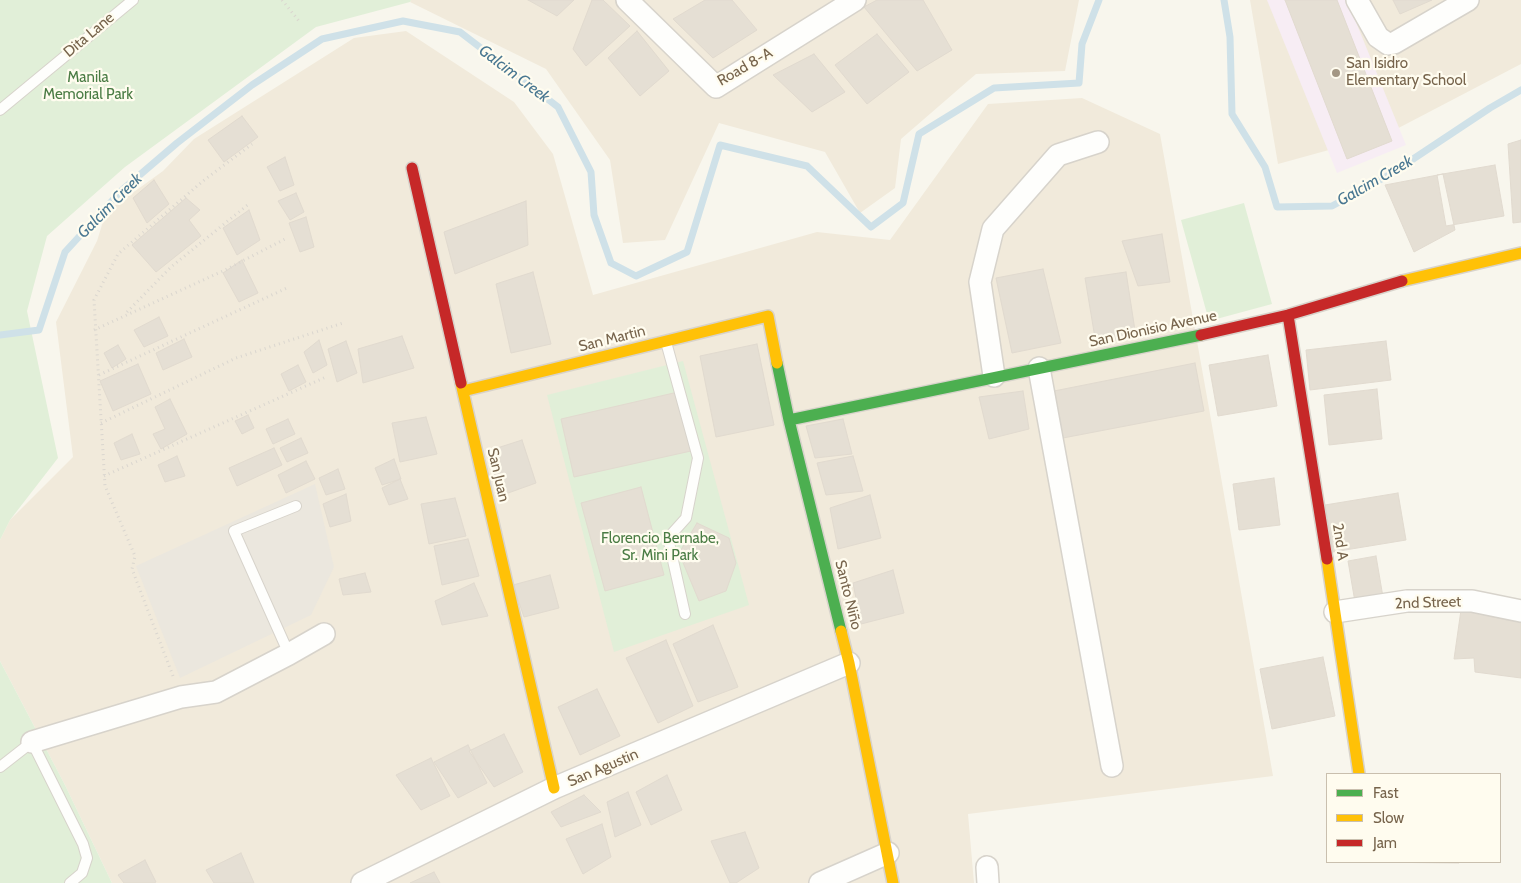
<!DOCTYPE html>
<meta charset="utf-8">
<style>
body{margin:0}
#map{position:relative;width:1521px;height:883px;overflow:hidden;background:#f8f6ed;font-family:Cabin,sans-serif}
canvas{display:block}
.legend{position:absolute;left:1326px;top:773px;width:175px;height:90px;box-sizing:border-box;background:#fffcef;border:1px solid #c9bfae;margin:0;padding:6px 9px;list-style:none;font-size:15px;color:#77644c}
.legend li{display:flex;align-items:center;gap:10px;height:25px}
.legend b{width:25px;border:1px solid #c9bfae}
</style>
<div id="map">
<canvas width="1521" height="883"></canvas>
<ul class="legend">
<li><b style="height:6px;background:#4caf50"></b>Fast</li>
<li><b style="height:6px;background:#ffc107"></b>Slow</li>
<li><b style="height:6px;background:#c62828"></b>Jam</li>
</ul>
</div>
<script>
const g = document.querySelector('canvas').getContext('2d');
g.lineJoin = 'round';
function fillPath(path, color) {
  g.fillStyle = color;
  g.fill(path, 'evenodd');
}
function poly(rows) {
  const path = new Path2D();
  for (const r of rows) {
    path.moveTo(r[0], r[1]);
    for (let i = 2; i < r.length; i += 2) path.lineTo(r[i], r[i + 1]);
  }
  return path;
}
function trace(path, color, width, dash) {
  g.strokeStyle = color;
  g.lineWidth = width;
  g.lineCap = dash ? 'butt' : 'round';
  g.setLineDash(dash || []);
  g.stroke(path);
}
function write(font, color, halo, rows, align = 'center') {
  g.font = font + ' Cabin,sans-serif';
  g.lineWidth = 4.5;
  g.setLineDash([]);
  g.textBaseline = 'middle';
  g.strokeStyle = halo;
  g.fillStyle = color;
  for (const [text, x, y, turn = 0] of rows) {
    g.save();
    g.translate(x, y);
    g.rotate((+turn || 0) * Math.PI / 180);
    g.textAlign = isNaN(turn) ? turn : align;
    if (halo) g.strokeText(text, 0, 0);
    g.fillText(text, 0, 0);
    g.restore();
  }
}
fillPath(poly([
 [411,0,1079,0,1065,71,976,74,901,139,895,188,860,213,825,152,719,123,665,240,623,243,610,160,546,69,410,2],
 [1250,0,1521,0,1521,64,1387,134,1278,164],
 [406,31,514,102,553,154,593,295,817,232,890,240,988,104,1082,98,1160,134,1210,414,1273,776,968,814,974,883,112,883,65,785,0,661,0,540,10,520,73,457,56,322,97,241,106,212,163,171,194,139,354,38]
]), '#f1eadb');
fillPath(poly([
 [315,484,334,567,311,615,180,678,136,566]
]), '#ebe7de');
fillPath(poly([
 [1267,0,1347,0,1406,145,1337,173]
]), '#f7edf4');
fillPath(poly([
 [0,0,411,0,410,2,316,27,125,167,47,236,27,311,58,458,10,520,0,540],
 [1244,203,1272,304,1209,321,1181,220],
 [683,361,749,605,614,652,547,395],
 [0,661,65,785,112,883,0,883]
]), '#e1efd8');
trace(poly([
 [1224,0,1230,37,1232,114,1265,167,1277,207,1332,206,1389,175,1490,108,1521,90],
 [0,335,39,330,65,252,121,191,177,143,252,85,322,39,403,21,460,32,558,107,591,172,594,215,611,263,636,276,687,252,720,145,807,166,871,227,903,203,919,134,994,88,1079,83,1082,44,1099,0]
]), '#cfe1e8', 7);
const building = poly([
 [528,0,574,0,557,16,528,0],
 [592,0,603,0,630,26,586,66,573,49,592,0],
 [705,0,732,0,757,30,713,58,673,19,705,0],
 [877,0,923,0,952,50,917,71,864,7,877,0],
 [1285,0,1337,0,1392,141,1347,159,1285,0],
 [1393,0,1432,0,1400,14,1393,0],
 [637,31,669,71,640,96,608,58,637,31],
 [877,34,909,72,867,104,835,65,877,34],
 [814,54,845,92,812,112,773,75,814,54],
 [242,116,258,137,224,162,208,140,242,116],
 [1521,140,1521,222,1513,223,1508,144,1521,140],
 [285,157,294,185,280,191,267,167,285,157],
 [1495,165,1504,216,1446,226,1437,175,1495,165],
 [1443,174,1455,230,1414,252,1385,185,1443,174],
 [154,180,169,204,147,223,133,198,154,180],
 [296,193,304,212,290,220,278,201,296,193],
 [186,198,200,210,189,220,201,236,156,272,132,245,186,198],
 [526,201,528,245,455,274,444,232,526,201],
 [249,210,260,240,237,255,223,228,249,210],
 [306,217,314,247,300,252,289,223,306,217],
 [1162,234,1170,282,1138,286,1122,241,1162,234],
 [242,260,258,293,239,302,223,273,242,260],
 [1043,269,1061,343,1012,353,996,278,1043,269],
 [533,272,551,344,511,353,496,284,533,272],
 [1126,272,1136,337,1096,344,1085,278,1126,272],
 [159,317,168,336,144,347,134,330,159,317],
 [402,336,414,368,363,383,358,349,402,336],
 [184,339,192,357,163,370,156,353,184,339],
 [319,340,327,365,313,373,304,352,319,340],
 [346,341,357,373,337,382,328,349,346,341],
 [1386,341,1391,380,1310,390,1306,350,1386,341],
 [757,344,774,425,716,437,700,356,757,344],
 [118,345,126,359,112,368,104,353,118,345],
 [1268,355,1277,406,1218,416,1209,365,1268,355],
 [1195,363,1204,411,1063,438,1054,391,1195,363],
 [138,364,151,394,113,411,100,381,138,364],
 [298,365,306,382,289,391,281,374,298,365],
 [1377,389,1382,439,1329,445,1324,395,1377,389],
 [1023,391,1029,429,989,439,979,397,1023,391],
 [678,392,691,451,574,477,561,419,678,392],
 [170,399,187,434,161,449,153,434,165,429,155,407,170,399],
 [248,415,254,428,242,434,235,421,248,415],
 [426,417,437,454,400,462,392,423,426,417],
 [288,419,295,434,273,444,266,429,288,419],
 [843,419,852,454,815,458,806,426,843,419],
 [132,434,140,454,121,460,114,443,132,434],
 [301,438,308,453,287,462,280,448,301,438],
 [522,440,536,483,497,497,488,451,522,440],
 [274,448,282,465,237,486,229,468,274,448],
 [177,456,185,476,165,482,158,465,177,456],
 [853,456,863,491,826,495,817,463,853,456],
 [394,459,401,479,382,485,375,468,394,459],
 [306,461,315,479,286,493,278,475,306,461],
 [338,469,345,489,326,495,319,478,338,469],
 [1274,478,1280,525,1239,530,1233,484,1274,478],
 [400,479,408,499,389,505,382,488,400,479],
 [641,487,664,575,605,591,581,503,641,487],
 [1398,493,1406,540,1333,552,1325,505,1398,493],
 [346,494,351,521,330,527,323,504,346,494],
 [870,495,881,538,838,549,830,508,870,495],
 [455,498,466,536,429,544,421,504,455,498],
 [697,523,729,538,736,563,726,591,699,601,679,553,697,523],
 [468,539,479,576,442,585,434,546,468,539],
 [1376,556,1383,597,1355,602,1348,561,1376,556],
 [893,570,904,613,861,624,853,583,893,570],
 [365,573,371,592,343,595,339,579,365,573],
 [550,575,559,608,524,617,513,585,550,575],
 [474,583,488,616,442,625,435,601,474,583],
 [1461,610,1521,623,1521,678,1475,672,1474,658,1454,659,1461,610],
 [713,625,738,687,698,702,673,644,713,625],
 [666,640,693,706,658,723,626,658,666,640],
 [1323,657,1335,716,1272,729,1260,669,1323,657],
 [597,689,620,736,580,755,558,707,597,689],
 [504,734,523,772,494,787,469,751,504,734],
 [468,745,487,783,458,798,434,762,468,745],
 [431,758,450,796,421,810,396,775,431,758],
 [667,775,682,810,651,825,636,792,667,775],
 [628,792,641,825,615,837,607,802,628,792],
 [584,795,601,812,561,827,551,812,584,795],
 [602,824,611,857,583,874,566,839,602,824],
 [745,832,759,868,736,883,730,883,711,841,745,832],
 [241,853,254,883,214,883,206,870,241,853],
 [145,860,156,882,154,883,124,883,118,875,145,860],
 [1361,862,1459,862,1459,863,1361,862],
 [434,872,440,883,410,883,434,872]
]);
fillPath(building, '#e5dfd4');
trace(building, '#e1dacf', 1);
const lane = poly([
 [0,110,133,0],
 [666,342,698,458,686,518,668,538,685,614],
 [289,654,234,531,296,506],
 [0,767,32,742,83,844,87,858,82,873,70,883]
]);
const street = poly([
 [627,0,716,87,855,0],
 [1357,0,1378,37,1388,44,1394,43,1468,0],
 [1039,368,1112,766],
 [994,376,980,282,993,229,1058,155,1098,142],
 [1335,612,1407,601,1472,601,1521,611],
 [32,742,181,697,216,692,289,654,324,634],
 [987,867,988,883],
 [362,883,554,788,849,663],
 [820,883,888,853]
]);
const fast = poly([
 [777,363,789,420,841,631],
 [789,420,1201,335]
]);
const slow = poly([
 [1402,281,1521,253],
 [461,383,554,788],
 [463,391,768,316,777,363],
 [1327,559,1359,774],
 [841,631,849,663,893,883]
]);
const jam = poly([
 [412,168,461,383],
 [1288,315,1327,559],
 [1201,335,1288,315,1402,281]
]);
trace(lane, '#d7d3cb', 12);
trace(street, '#d7d3cb', 24);
trace(fast, '#d8d3cb', 14);
trace(slow, '#d8d3cb', 14);
trace(jam, '#d8d3cb', 14);
trace(poly([
 [282,0,299,21],
 [127,312,171,267,250,203],
 [94,330,225,270,287,238],
 [99,375,289,287],
 [101,423,236,358,343,323],
 [104,476,326,377],
 [173,676,132,569,135,556,105,486,94,300,118,254,203,181,252,144]
]), '#dad6cf', 3, [1, 4]);
trace(lane, '#fefefc', 10);
trace(street, '#fefefc', 21);
trace(fast, '#4caf50', 11);
trace(slow, '#ffc107', 11);
trace(jam, '#c62828', 11);
for (const [x, y, r, color] of [
 [1336,73,5,"#a49784"]
]) {
  const dot = new Path2D();
  dot.arc(x, y, r, 0, 2 * Math.PI);
  g.fillStyle = color;
  g.fill(dot);
  trace(dot, '#fffcef', 2);
}
write('15px', '#77644c', '#fffcef', [
 ["Dita Lane",89,35,-40],
 ["Road 8-A",745,67,-30],
 ["San Dionisio Avenue",1153,329,-12],
 ["San Martin",612,339,-14],
 ["San Juan",498,475,77],
 ["2nd A",1340,542,81],
 ["Santo Niño",848,595,76],
 ["2nd Street",1428,603,-2],
 ["San Agustin",603,768,-23]
]);
write('15px', '#77644c', '#fffcef', [
 ["San Isidro",1346,64],
 ["Elementary School",1346,81]
], 'left');
write('15px', '#4a7c44', '#fffcef', [
 ["Manila",88,78],
 ["Memorial Park",88,95],
 ["Florencio Bernabe,",660,539],
 ["Sr. Mini Park",660,556]
]);
write('italic 16px', '#497791', '#fffcef', [
 ["Galcim Creek",514,74,37],
 ["Galcim Creek",1375,181,-30],
 ["Galcim Creek",110,206,-45]
]);
</script>
